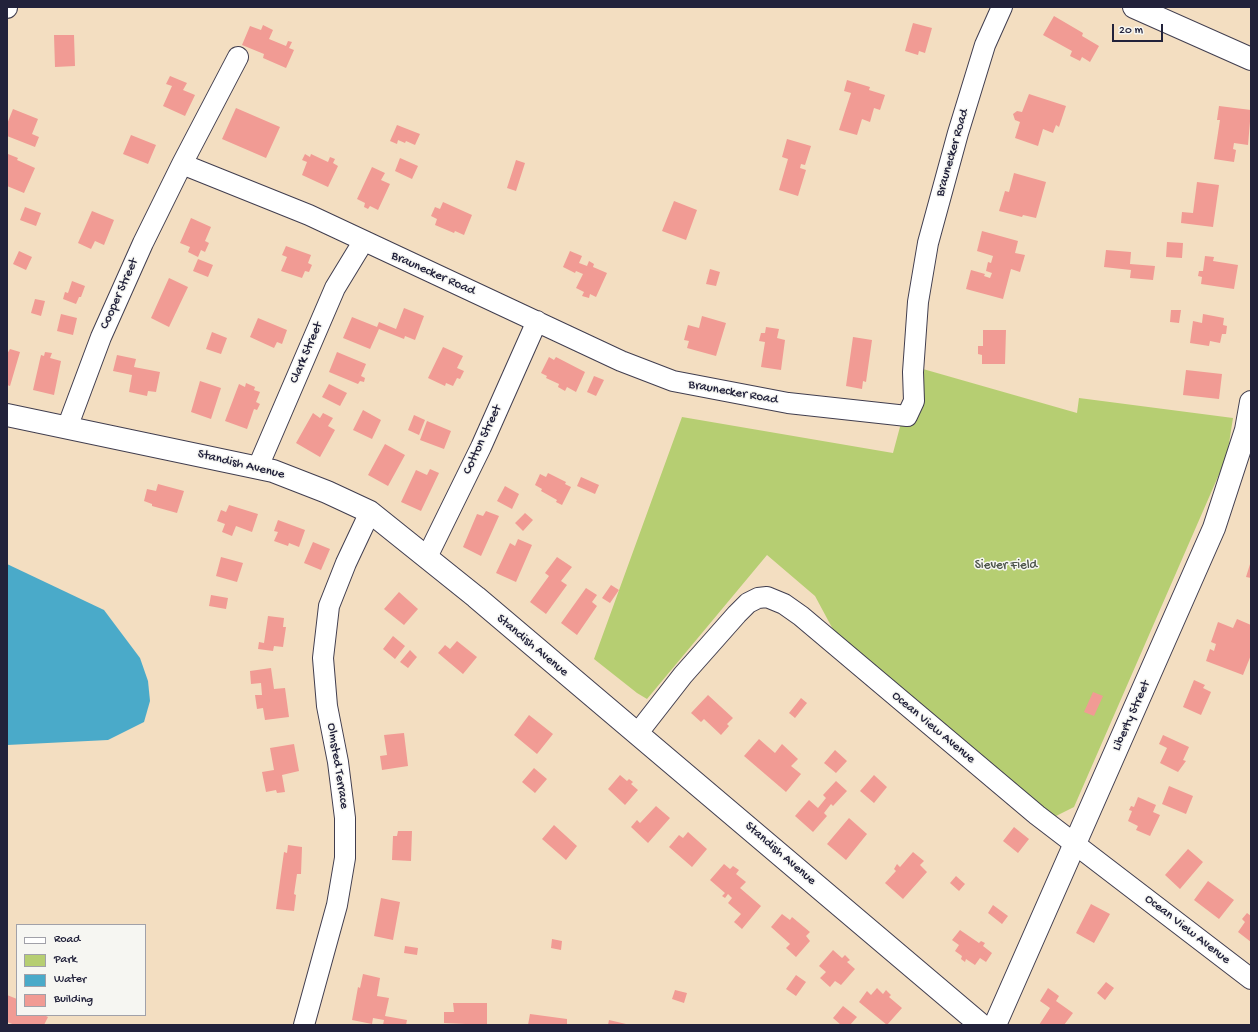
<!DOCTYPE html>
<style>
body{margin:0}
#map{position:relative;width:1258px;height:1032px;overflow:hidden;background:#f3dec1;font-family:"Gochi Hand",sans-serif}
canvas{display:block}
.frame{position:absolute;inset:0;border:8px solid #22223b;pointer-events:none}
.legend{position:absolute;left:16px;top:924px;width:130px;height:92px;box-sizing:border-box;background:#f6f6f2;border:1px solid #a1a1a9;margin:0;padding:5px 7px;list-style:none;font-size:12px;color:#22223b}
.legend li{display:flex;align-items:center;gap:8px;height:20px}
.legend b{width:20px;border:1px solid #a1a1a9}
.scale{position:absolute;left:1112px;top:24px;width:51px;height:18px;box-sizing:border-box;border:2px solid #22223b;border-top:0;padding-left:5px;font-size:12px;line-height:14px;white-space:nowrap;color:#22223b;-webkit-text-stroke:3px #f6f6f2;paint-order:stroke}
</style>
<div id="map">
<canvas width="1258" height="1032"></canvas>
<div class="frame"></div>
<ul class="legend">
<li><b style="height:5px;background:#fff"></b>Road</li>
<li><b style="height:11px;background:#b6ce72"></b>Park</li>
<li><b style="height:11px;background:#4aaac9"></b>Water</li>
<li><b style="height:11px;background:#f19b94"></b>Building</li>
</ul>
<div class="scale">20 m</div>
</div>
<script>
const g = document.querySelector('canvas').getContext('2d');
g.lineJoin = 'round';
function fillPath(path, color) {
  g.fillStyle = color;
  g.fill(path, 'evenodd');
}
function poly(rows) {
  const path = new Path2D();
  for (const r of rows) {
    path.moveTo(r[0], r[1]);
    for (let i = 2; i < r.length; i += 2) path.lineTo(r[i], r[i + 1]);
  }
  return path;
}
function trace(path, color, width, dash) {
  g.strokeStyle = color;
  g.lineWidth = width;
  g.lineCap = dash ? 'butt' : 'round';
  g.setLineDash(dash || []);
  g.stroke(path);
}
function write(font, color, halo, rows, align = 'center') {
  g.font = font + ' "Gochi Hand",sans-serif';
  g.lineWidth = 3;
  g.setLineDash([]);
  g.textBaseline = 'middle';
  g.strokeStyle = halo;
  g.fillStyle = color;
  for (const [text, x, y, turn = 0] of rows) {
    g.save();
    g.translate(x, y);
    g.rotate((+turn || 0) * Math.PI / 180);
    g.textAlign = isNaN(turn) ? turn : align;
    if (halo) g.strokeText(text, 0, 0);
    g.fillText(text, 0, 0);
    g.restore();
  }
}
fillPath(poly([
 [916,367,1077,413,1079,398,1233,418,1227,456,1074,807,1054,817,836,635,815,596,767,555,647,699,637,693,594,659,682,417,893,453]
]), '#b6ce72');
fillPath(poly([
 [7,564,104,610,140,658,148,681,150,701,144,722,108,740,7,745]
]), '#4aaac9');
fillPath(poly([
 [1054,16,1083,33,1082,36,1099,46,1090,62,1082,57,1080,61,1070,56,1072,51,1043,35],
 [913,23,932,28,925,53,919,51,918,55,905,51],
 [263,25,273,30,269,39,286,46,288,41,292,42,289,48,294,50,286,68,263,58,264,54,242,45,250,26,261,30],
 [54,35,74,35,75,66,55,67],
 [170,76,187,83,183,90,195,95,185,116,163,106,172,86,166,84],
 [847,80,870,87,869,90,885,95,880,110,874,108,870,122,862,119,857,135,839,130,851,93,844,91],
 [1029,94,1066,106,1059,127,1056,125,1053,133,1043,129,1038,146,1015,138,1020,122,1015,120,1013,114,1017,111,1022,112],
 [1219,106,1251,110,1248,145,1234,143,1233,149,1236,150,1234,162,1214,159,1220,120,1217,120],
 [236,108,280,127,266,158,222,139],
 [13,109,38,119,32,134,39,137,35,147,7,136,7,124],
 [397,125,420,134,415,145,406,141,405,143,398,140,397,144,390,141],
 [131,135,156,145,148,164,123,154],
 [787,139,811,146,805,165,801,164,800,168,806,170,798,196,779,190,788,159,782,157],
 [8,154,18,158,17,160,35,168,24,193,7,186],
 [305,154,310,157,311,154,328,162,330,157,335,159,333,163,338,166,328,187,302,175,307,162,302,160],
 [400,158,418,166,412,179,395,171],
 [516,160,525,163,516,191,507,188],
 [372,167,385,173,381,180,390,184,378,210,370,206,368,209,364,207,365,203,357,199],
 [1014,173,1046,182,1036,218,1023,215,1022,217,999,211,1005,191,1009,192],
 [1197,182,1219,185,1213,227,1181,223,1182,212,1193,213],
 [674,201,697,210,686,240,662,231],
 [443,202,472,215,464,235,455,231,454,233,435,225,437,219,431,216,435,207,440,209],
 [25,207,41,213,36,226,20,220],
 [92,211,114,220,104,245,95,241,91,249,78,243],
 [191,218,211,227,205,241,209,243,205,252,201,250,198,257,188,252,190,247,180,243],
 [982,231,1018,241,1015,253,1025,255,1020,272,1011,269,1003,299,966,289,971,270,985,274,984,276,990,278,992,273,986,271,988,262,991,263,993,256,977,251],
 [1167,242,1183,243,1182,258,1166,257],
 [286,246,311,255,308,263,312,265,309,272,305,271,302,278,281,271,287,257,282,255],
 [1106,250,1131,252,1130,264,1155,266,1153,280,1130,278,1131,270,1104,267],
 [19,251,32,257,26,270,13,264],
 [570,251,582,256,579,263,587,266,589,261,594,264,593,267,607,273,596,297,590,294,589,298,582,296,584,292,576,288,583,274,576,271,575,273,563,267],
 [1205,256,1214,257,1213,261,1238,265,1234,289,1201,284,1202,277,1198,276,1199,271,1203,271],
 [198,259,213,265,208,277,193,271],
 [710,269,720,272,716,286,706,284],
 [169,278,188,287,169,327,151,318],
 [72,281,85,286,81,297,79,297,76,304,63,299,65,292,68,293],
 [35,299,45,301,41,316,31,313],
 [404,308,424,316,415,340,405,336,404,339,379,329,370,349,343,338,352,317,377,327,379,322,396,329],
 [1171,310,1181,310,1179,323,1170,322],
 [61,314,77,318,73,335,57,331],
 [1203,314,1224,318,1223,325,1227,326,1226,334,1222,334,1220,343,1210,341,1209,346,1190,343,1193,321,1202,323],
 [702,316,726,323,716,356,687,348,689,341,684,340,688,325,699,328],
 [258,318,287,330,282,344,277,342,274,348,250,337],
 [766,327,779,329,777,338,785,340,781,370,761,367,765,342,759,341,761,333,765,333],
 [983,330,1006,330,1005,364,982,364,982,355,978,354,978,346,983,346],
 [212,332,227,338,221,354,206,349],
 [853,337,872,340,866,382,863,381,862,389,846,386],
 [443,347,463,356,457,368,464,371,460,379,457,378,453,386,446,383,445,386,428,378],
 [10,349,20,352,10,386,7,385,7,354],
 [45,352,52,353,50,358,61,361,54,395,33,390,41,355,44,356],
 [337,352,366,364,361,376,365,378,364,382,360,381,358,384,329,372],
 [117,355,136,359,134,367,160,372,156,392,148,391,147,396,129,392,132,375,113,371],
 [549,357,554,360,556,357,585,372,576,392,567,387,565,391,558,387,559,384,546,378,547,376,541,373],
 [1186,370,1222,374,1219,399,1183,395],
 [594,376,604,380,596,396,587,392],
 [200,381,221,388,211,419,191,412],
 [246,383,255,387,254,390,260,392,256,402,260,404,257,410,254,409,247,429,225,421,239,384,245,387],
 [329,384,347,393,340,406,322,397],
 [363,410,381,420,372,439,353,430],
 [313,413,320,418,323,413,333,418,328,426,335,430,320,457,296,443],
 [414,415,425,420,419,435,408,430],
 [427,421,451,431,444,449,420,440],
 [385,444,405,455,388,486,368,475],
 [430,469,439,473,421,511,401,502,416,470,427,475],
 [548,473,566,482,565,484,571,487,562,505,556,502,557,500,541,491,542,489,535,485,540,474,546,477],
 [581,477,599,485,595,494,577,486],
 [158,484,184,491,177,513,152,506,152,504,144,501,147,489,156,491],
 [505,486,519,494,512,509,497,501],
 [229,505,258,514,252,532,236,526,232,536,222,532,225,524,217,521,221,510,226,512],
 [486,511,499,516,481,556,463,547,477,514,483,516],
 [525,513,533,520,523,531,515,523],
 [278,520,305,530,299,547,289,543,288,546,274,541,278,532,274,531],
 [518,539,532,545,516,582,496,573,510,543,515,546],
 [313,542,330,549,321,570,304,563],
 [221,557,243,563,237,582,216,576],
 [557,557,572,567,561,581,567,585,546,614,530,602,549,576,545,573],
 [1251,561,1251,578,1246,577],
 [611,585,619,590,610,603,602,598],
 [586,588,597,595,592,602,597,606,577,635,561,623],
 [399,592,418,609,404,625,384,609],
 [211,595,228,598,226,609,209,606],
 [268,616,284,618,283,627,286,627,283,647,274,646,273,651,258,649,259,642,264,643],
 [1237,619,1251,625,1251,655,1243,675,1206,661,1210,649,1214,651,1216,644,1211,642,1218,622,1233,628],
 [393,636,405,646,395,659,383,649],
 [457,641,477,657,463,674,438,653,445,645,450,649],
 [410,650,417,657,408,668,400,662],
 [271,668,274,689,285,688,289,717,265,720,263,708,257,709,255,695,262,695,261,683,251,684,250,671],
 [1194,680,1205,685,1203,688,1211,692,1201,715,1183,707],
 [1093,692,1103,696,1094,716,1084,712],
 [708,695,733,718,727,724,729,726,721,735,704,719,701,722,691,713],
 [801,698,807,703,795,718,789,713],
 [529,715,553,734,537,754,514,735],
 [404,733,408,766,382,770,380,756,387,755,384,735],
 [1163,735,1189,747,1183,760,1186,761,1178,772,1160,763,1167,748,1159,744],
 [759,739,775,753,782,744,798,759,791,766,801,774,786,792,744,756],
 [294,744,299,771,282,775,285,792,277,793,276,790,266,792,262,772,274,770,270,748],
 [835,750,847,761,836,773,824,763],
 [534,768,547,779,535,793,522,782],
 [620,775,627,781,629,779,633,782,631,784,638,790,625,805,608,789],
 [874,775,887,787,874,803,860,791],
 [836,781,847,791,833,806,831,804,824,813,827,816,813,832,795,816,809,800,818,808,826,798,823,795],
 [1169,786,1193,796,1186,814,1162,804],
 [1138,797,1156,805,1153,812,1160,815,1150,836,1136,830,1138,826,1128,821,1132,811,1129,810,1131,806,1134,807],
 [656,806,670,818,648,843,631,827,637,820,640,823],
 [849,818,867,834,846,860,827,844],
 [554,825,577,846,566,860,542,839],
 [1014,827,1029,839,1018,853,1003,841],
 [398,831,412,831,411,861,392,860,393,836,397,836],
 [688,832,707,849,692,867,669,847,679,835,683,838],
 [288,845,302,847,301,874,297,874,294,894,296,895,294,911,276,909,284,852,287,853],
 [1188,849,1203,862,1180,889,1165,875],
 [913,852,924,861,920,865,927,872,903,899,885,883,896,871,894,869,897,864,900,867],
 [724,864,730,869,733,866,739,870,736,874,746,882,740,888,761,906,742,929,734,922,741,914,728,903,732,898,728,894,725,898,722,896,725,893,710,880],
 [956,876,965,884,959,891,950,883],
 [1208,881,1234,900,1219,919,1194,900],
 [381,898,400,902,393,940,374,936],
 [1091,904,1110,914,1094,943,1076,933],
 [993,905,1008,916,1002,924,988,913],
 [1247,913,1251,916,1251,942,1238,932,1245,922,1242,919],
 [782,914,790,920,792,917,810,932,806,936,810,941,796,957,786,948,790,944,771,927],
 [960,930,979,943,981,941,985,943,983,946,992,953,986,962,980,958,975,965,966,959,965,962,961,959,962,956,955,951,959,945,952,940],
 [552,939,562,941,561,950,551,948],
 [405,946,418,948,417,955,404,953],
 [833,950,842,958,845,955,850,960,847,962,855,969,841,985,835,981,830,987,820,978,826,972,819,966],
 [363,974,380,978,377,996,389,998,385,1016,407,1020,406,1025,383,1025,384,1020,373,1018,372,1024,352,1020,358,987,360,988],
 [796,975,806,982,796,996,786,989],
 [1106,982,1114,988,1105,1000,1097,993],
 [877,988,883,994,886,990,891,995,889,997,902,1008,887,1025,859,1002,867,991,871,995],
 [1048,988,1059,996,1056,1001,1073,1013,1064,1025,1039,1025,1050,1008,1040,1001],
 [675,990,687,993,684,1003,672,999],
 [7,995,17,999,17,1015,44,1015,48,1017,44,1025,15,1025,7,1022],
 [453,1003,487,1003,487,1025,444,1023,444,1012,454,1012],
 [843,1006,857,1017,850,1025,841,1025,833,1018],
 [530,1014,567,1019,567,1025,528,1025],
 [609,1020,626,1024,626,1025,608,1025]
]), '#f19b94');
const minor = poly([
 [7,8,7,7],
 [182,164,309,215,621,361,673,381,788,403,907,416,914,401,913,372,918,302,928,243,958,133,985,45,1002,7],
 [67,428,101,337,143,243,182,164,238,57],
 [258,467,335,288,363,242],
 [427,557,481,447,537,321],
 [637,734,683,675,737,614,748,603,758,598,767,597,784,604,801,616,1037,815,1251,979],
 [304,1025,337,905,345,858,345,818,338,762,327,706,323,658,329,606,346,563,370,512]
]);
const tertiary = poly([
 [1134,7,1251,59],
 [7,415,273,471,327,492,370,512,476,597,981,1025],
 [995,1025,1214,528,1246,430,1251,402]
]);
trace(minor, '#413e4f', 22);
trace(tertiary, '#413e4f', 24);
trace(minor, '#fff', 20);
trace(tertiary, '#fff', 22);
write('13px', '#22223b', '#f6f6f2', [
 ["Braunecker Road",953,153,-74],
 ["Braunecker Road",433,274,24],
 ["Cooper Street",120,294,-66],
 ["Clark Street",307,353,-67],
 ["Braunecker Road",733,393,10],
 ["Cotton Street",483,440,-65],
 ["Standish Avenue",241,465,14],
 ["Standish Avenue",532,646,40],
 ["Liberty Street",1132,716,-66],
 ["Ocean View Avenue",933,728,40],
 ["Olmsted Terrace",337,766,81],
 ["Standish Avenue",780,854,41],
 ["Ocean View Avenue",1187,930,38]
]);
write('13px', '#4e564c', '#f6f6f2', [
 ["Siever Field",1006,566]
]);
</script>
